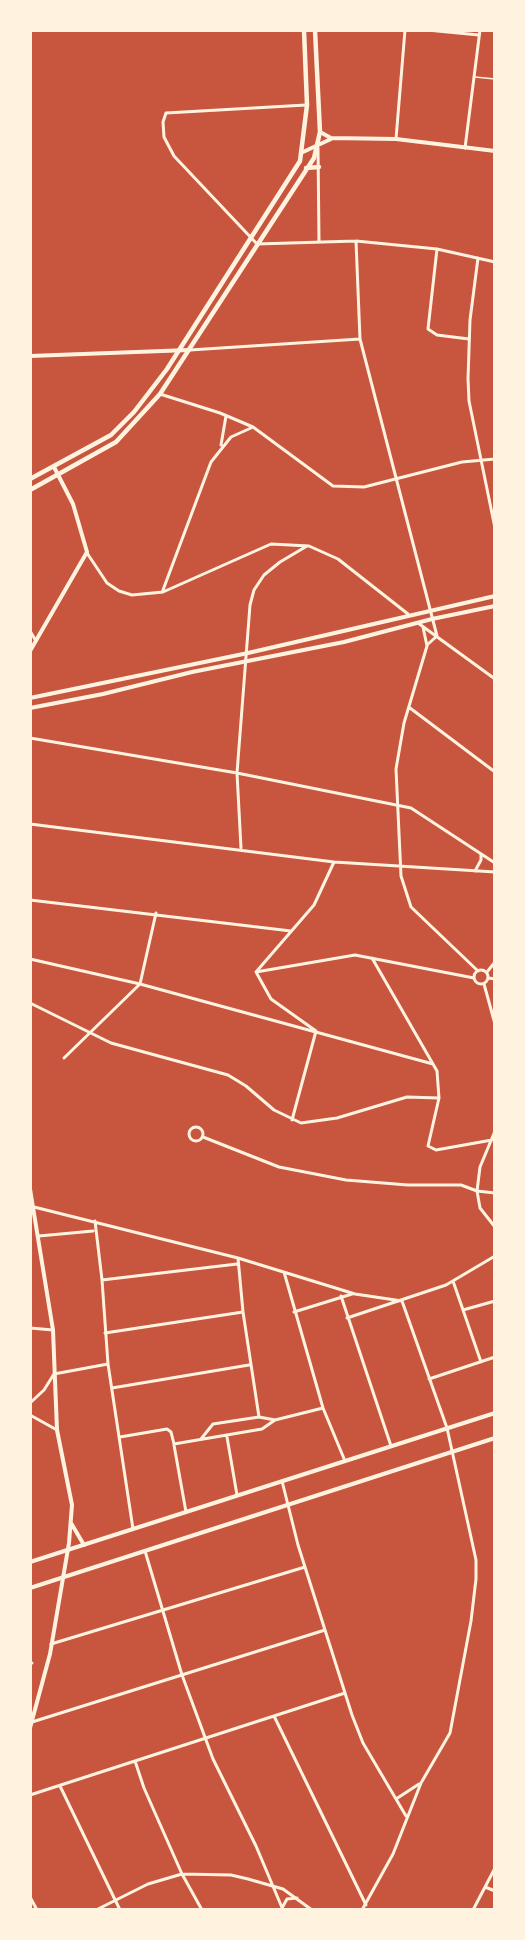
<!DOCTYPE html>
<style>
body{margin:0}
#map{position:relative;width:525px;height:1940px;overflow:hidden;background:#c8553d;font-family:"Nunito Sans",sans-serif}
canvas{display:block}
.frame{position:absolute;inset:0;border:32px solid #fff3e0;pointer-events:none}
</style>
<div id="map">
<canvas width="525" height="1940"></canvas>
<div class="frame"></div>
</div>
<script>
const g = document.querySelector('canvas').getContext('2d');
g.lineJoin = 'round';
function poly(rows) {
  const path = new Path2D();
  for (const r of rows) {
    if (r.length === 3) {
      path.moveTo(r[0] + r[2], r[1]);
      path.arc(r[0], r[1], r[2], 0, 2 * Math.PI);
      continue;
    }
    path.moveTo(r[0], r[1]);
    for (let i = 2; i < r.length; i += 2) path.lineTo(r[i], r[i + 1]);
  }
  return path;
}
function trace(path, color, width, dash) {
  g.strokeStyle = color;
  g.lineWidth = width;
  g.lineCap = dash ? 'butt' : 'round';
  g.setLineDash(dash || []);
  g.stroke(path);
}
trace(poly([
 [475,77,495,79]
]), '#fff3e0', 1.5);
trace(poly([
 [427,30,479,35],
 [306,105,166,113,163,122,164,137,174,156,257,244,356,241,437,249,495,262],
 [396,139,405,30],
 [318,148,319,241],
 [465,148,480,30],
 [356,241,360,339,437,636],
 [437,249,428,329,437,335,469,339],
 [478,258,470,320,468,379,469,401,495,528],
 [190,350,360,339],
 [160,394,220,413,253,427,333,486,364,487,462,462,495,459],
 [221,445,226,416],
 [87,553,107,583,119,591,132,595,163,592,271,544,309,546,338,559,408,614],
 [163,590,211,462,231,437,251,428],
 [418,623,495,679],
 [423,627,427,646,404,723,396,769,401,876,411,907,478,971],
 [30,631,36,641],
 [427,645,437,636],
 [410,708,495,772],
 [30,738,237,773,411,808,495,863],
 [30,824,334,862,495,872],
 [241,848,237,773,250,605,254,590,264,575,280,562,307,546],
 [475,871,481,860,481,854],
 [30,900,291,931],
 [372,958,437,1071,439,1098,428,1146,436,1150,492,1140],
 [30,959,140,984,433,1064],
 [481,977,7],
 [256,972,355,955,474,978],
 [487,972,495,962],
 [489,978,495,979],
 [484,984,495,1024],
 [30,1003,111,1043,228,1075,246,1086,274,1110,301,1123,337,1118,407,1097,439,1098],
 [64,1058,140,984,156,913],
 [292,1120,316,1031,271,999,256,972,314,905,334,862],
 [196,1134,7],
 [495,1131,480,1167,477,1191,480,1208,495,1227],
 [203,1137,279,1167,346,1180,408,1185,461,1185,477,1191,495,1193],
 [34,1207,238,1258,355,1294,402,1301,447,1428,476,1560,476,1579,471,1621,450,1733,421,1783,393,1854,362,1910],
 [95,1221,102,1280,108,1364,133,1529],
 [39,1236,93,1231],
 [238,1258,243,1312,259,1417],
 [284,1272,323,1408,345,1461],
 [102,1280,237,1264],
 [453,1281,481,1362],
 [341,1296,391,1446],
 [463,1310,495,1301],
 [294,1312,352,1294],
 [347,1318,446,1285,495,1256],
 [30,1328,53,1330],
 [105,1333,243,1312],
 [429,1379,495,1357],
 [112,1388,249,1365],
 [30,1403,44,1390,54,1374,108,1364],
 [30,1415,57,1430],
 [120,1437,167,1429,171,1432,174,1444,262,1429,275,1420],
 [227,1437,237,1495],
 [201,1439,213,1424,259,1417,275,1420,323,1408],
 [174,1445,186,1512],
 [282,1481,298,1545,352,1715,363,1743,406,1816],
 [145,1551,182,1675,213,1759,256,1846,283,1910],
 [51,1644,305,1567],
 [30,1663,32,1663],
 [274,1716,366,1905],
 [32,1722,325,1630],
 [135,1761,144,1788,182,1874,202,1910],
 [60,1786,120,1910],
 [30,1795,345,1693],
 [396,1799,419,1784],
 [485,1887,495,1891],
 [30,1897,37,1910],
 [282,1908,287,1899,297,1898],
 [96,1910,148,1884,182,1874,231,1875,248,1879,283,1889,312,1910],
 [473,1910,495,1868]
]), '#fff3e0', 3);
trace(poly([
 [30,651,87,552,73,504,54,467],
 [30,1189,53,1330,57,1430,72,1505,69,1543,50,1654,30,1728],
 [71,1523,84,1545]
]), '#fff3e0', 4);
trace(poly([
 [320,132,331,138,396,139,495,151],
 [303,152,331,139],
 [30,356,189,350],
 [30,698,248,653,495,596],
 [30,708,103,694,192,672,344,642,432,619,495,606],
 [30,1562,495,1413],
 [30,1588,495,1438]
]), '#fff3e0', 4);
trace(poly([
 [306,168,319,167],
 [30,479,111,435,134,412,167,369,300,161,307,105,304,30],
 [30,490,116,442,160,394,314,158,320,132,315,30]
]), '#fff3e0', 4.5);
</script>
